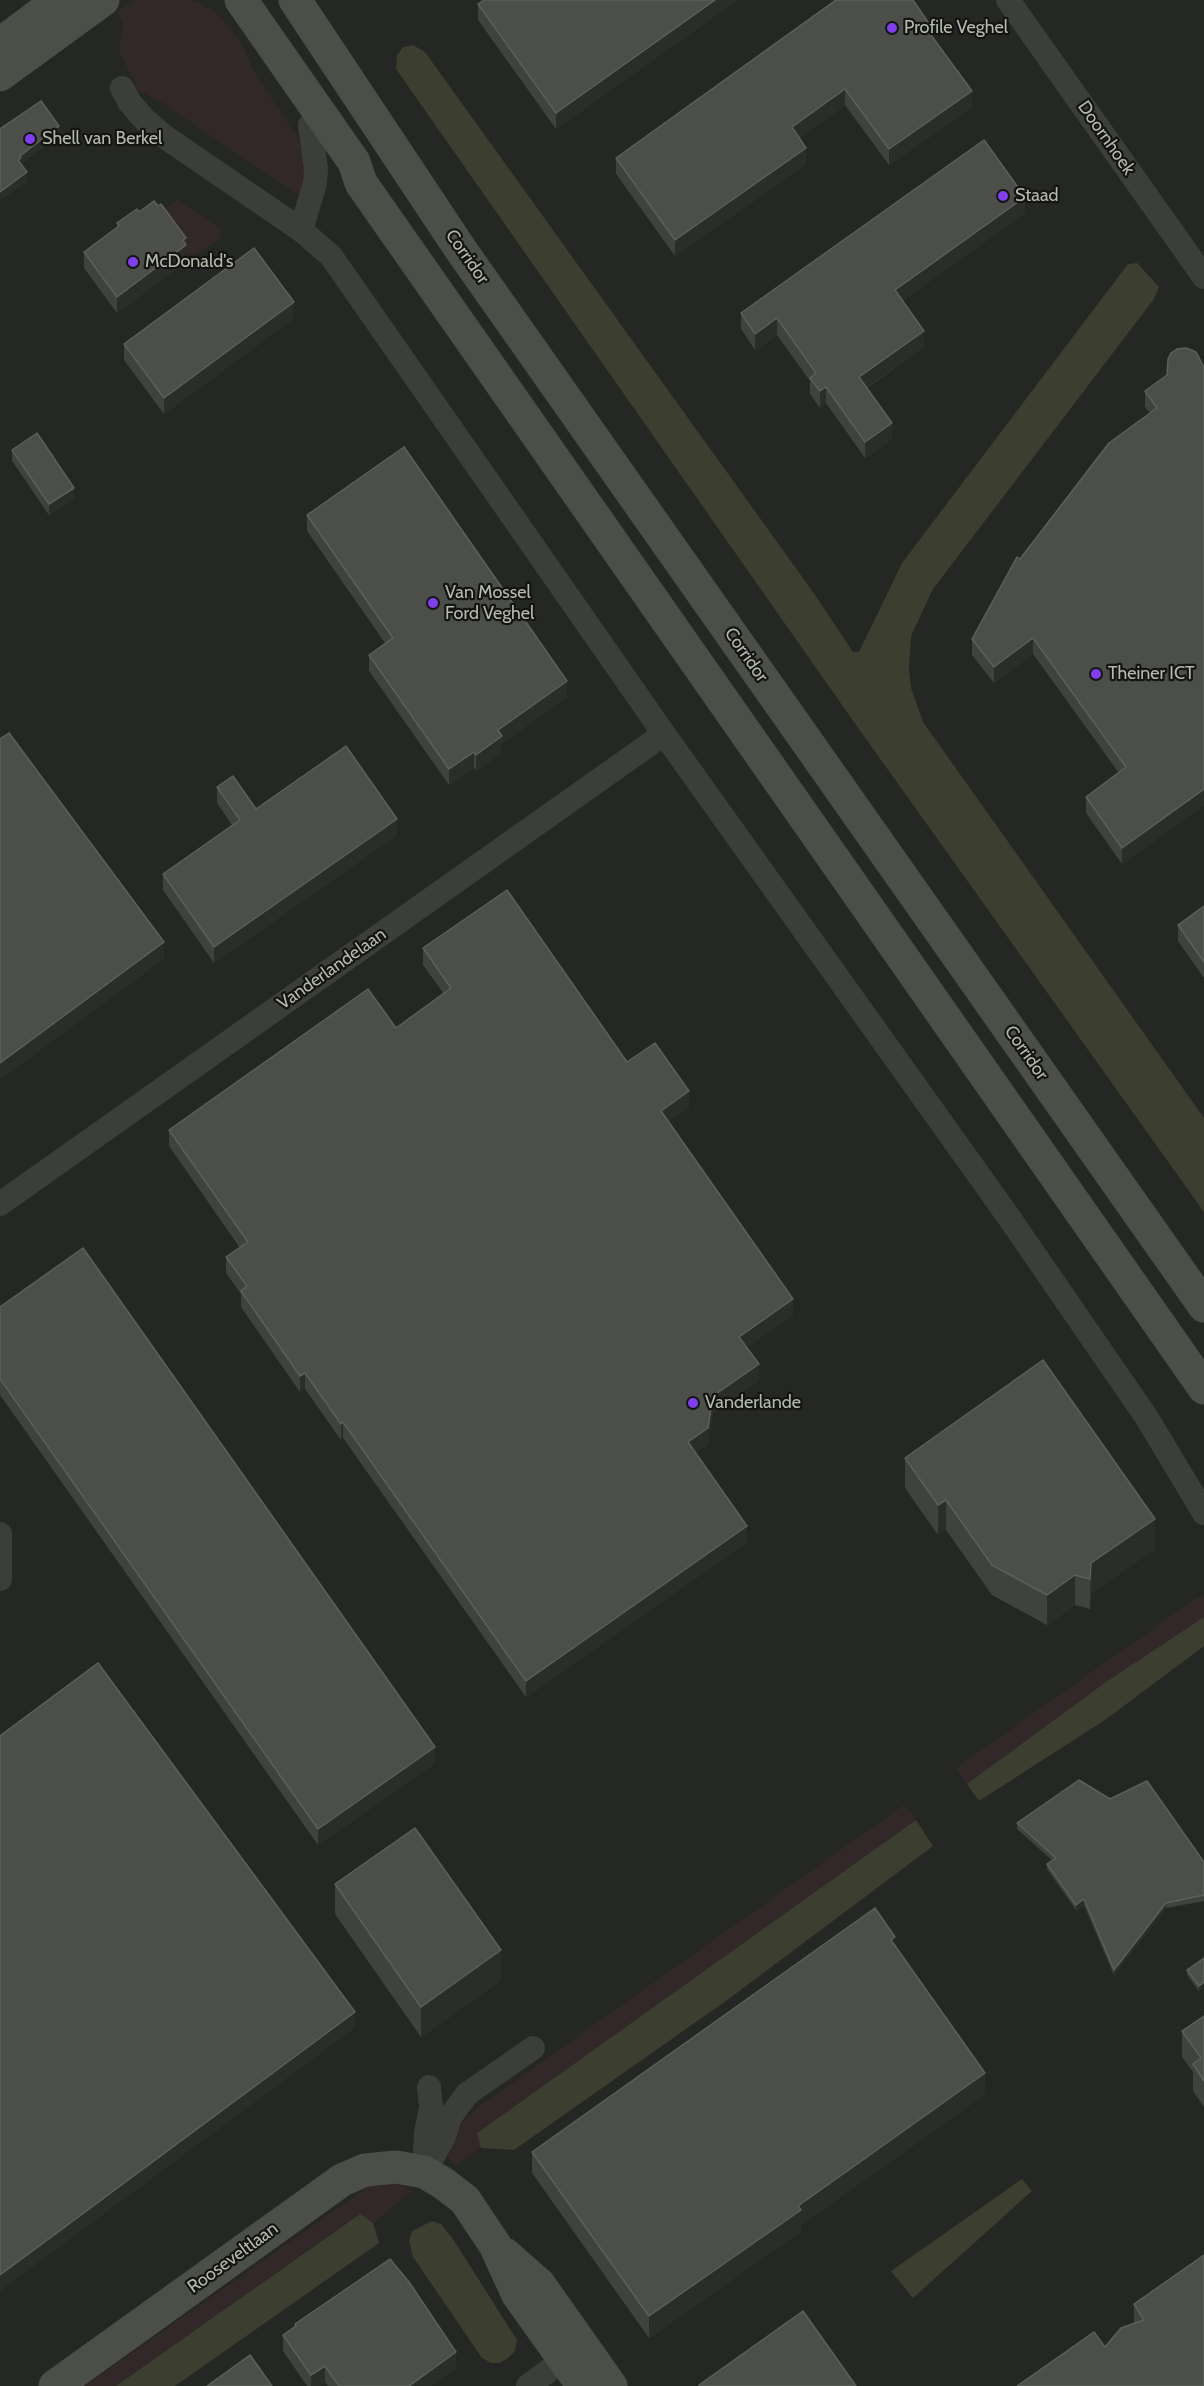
<!DOCTYPE html>
<style>
body{margin:0}
canvas{display:block;background:#191a18}
</style>
<canvas width="1204" height="2386"></canvas>
<script>
const g = document.querySelector('canvas').getContext('2d');
g.lineJoin = 'round';
function fillPath(path, color) {
  g.fillStyle = color;
  g.fill(path, 'evenodd');
}
function poly(rows) {
  const path = new Path2D();
  for (const r of rows) {
    path.moveTo(r[0], r[1]);
    for (let i = 2; i < r.length; i += 2) path.lineTo(r[i], r[i + 1]);
  }
  return path;
}
function trace(path, color, width, dash) {
  g.strokeStyle = color;
  g.lineWidth = width;
  g.lineCap = dash ? 'butt' : 'round';
  g.setLineDash(dash || []);
  g.stroke(path);
}
function write(font, color, halo, rows, align = 'center') {
  g.font = font + ' Cabin,sans-serif';
  g.lineWidth = 4.5;
  g.setLineDash([]);
  g.textBaseline = 'middle';
  g.strokeStyle = halo;
  g.fillStyle = color;
  for (const [text, x, y, turn = 0] of rows) {
    g.save();
    g.translate(x, y);
    g.rotate((+turn || 0) * Math.PI / 180);
    g.textAlign = isNaN(turn) ? turn : align;
    if (halo) g.strokeText(text, 0, 0);
    g.fillText(text, 0, 0);
    g.restore();
  }
}
fillPath(poly([
 [0,0,1204,0,1204,2386,0,2386]
]), '#252724');
fillPath(poly([
 [136,0,188,0,199,3,212,10,221,18,240,41,257,77,299,140,304,154,304,174,303,186,298,195,163,103,138,90,121,55,119,48,124,23,117,11],
 [178,199,221,229,221,238,191,257,186,254,157,215],
 [1204,1596,1204,1617,1106,1682,967,1784,956,1768,1195,1599],
 [904,1805,916,1820,477,2133,481,2148,455,2166,448,2157,462,2122,481,2105],
 [372,2184,398,2184,411,2191,373,2223,359,2214,116,2386,85,2386]
]), '#32282a');
fillPath(poly([
 [413,45,425,52,813,592,853,652,859,652,902,563,1128,264,1137,263,1159,287,1154,299,933,589,911,636,909,670,911,688,923,722,1204,1118,1204,1212,856,725,396,69,397,55,403,47],
 [1204,1617,1204,1646,1105,1720,979,1801,967,1784,1106,1682],
 [916,1820,933,1846,730,1998,514,2150,481,2148,477,2133],
 [1022,2179,1032,2191,913,2298,891,2271],
 [360,2214,373,2223,379,2243,175,2386,116,2386],
 [432,2221,441,2224,453,2239,517,2340,515,2351,507,2359,499,2363,491,2363,482,2358,413,2257,409,2241,412,2231]
]), '#3c3e2f');
trace(poly([
 [1008,0,1204,277],
 [122,88,130,103,145,120,165,137,301,230,331,256,664,734,1008,1216,1147,1418,1204,1513],
 [301,230,315,183,316,169,310,125],
 [0,1204,664,734],
 [0,1534,0,1579],
 [424,2168,426,2133,431,2107,429,2087],
 [424,2172,444,2137,450,2117,467,2094,533,2048],
 [528,2386,577,2350]
]), '#3c3f39', 24);
trace(poly([
 [241,0,354,162,361,183,1204,1388],
 [295,0,461,250,1204,1306],
 [0,44,59,0],
 [0,75,103,0],
 [505,2254,539,2284,611,2386],
 [55,2386,342,2180,365,2170,396,2167,424,2172,443,2183,465,2200,495,2245,518,2295,583,2386]
]), '#4b4f47', 33);
fillPath(poly([
 [737,0,556,129,478,20,478,4],
 [932,36,972,107,889,165,845,105,799,138,806,164,675,256,616,174,616,158],
 [139,212,186,261,117,313,84,268,84,252,117,228,117,223],
 [1025,213,903,300,924,347,867,388,892,439,865,458,826,403,820,408,810,394,810,381,777,335,755,350,741,329,741,313],
 [294,318,164,414,124,360,124,344],
 [1204,367,1204,805,1122,864,1086,813,1086,797,1119,773,1033,654,994,683,972,655,972,639,1020,559,1150,413,1145,407,1145,391],
 [12,450,74,499,49,515,12,461],
 [307,515,567,697,502,743,502,752,476,771,474,768,449,785,369,671,369,655,385,643,307,531],
 [217,787,256,809,397,835,214,963,163,890,163,874,232,825,217,803],
 [1204,906,1204,978,1178,941,1178,925],
 [423,948,627,1062,689,1107,668,1122,793,1315,747,1347,759,1380,713,1412,708,1444,695,1453,747,1542,526,1697,343,1438,341,1440,305,1389,300,1392,241,1307,241,1294,226,1273,226,1257,240,1248,169,1146,169,1130,396,1028,444,994,423,965],
 [0,1307,435,1763,318,1845,0,1395],
 [905,1458,1155,1549,1091,1593,1090,1609,1075,1605,1047,1625,992,1595,946,1530,938,1535,905,1488],
 [1017,1823,1204,1862,1204,1901,1166,1908,1114,1975,1084,1905,1076,1910,1047,1869,1047,1864,1052,1860,1017,1829],
 [335,1884,501,1980,421,2037,335,1914],
 [895,1945,985,2094,801,2225,801,2231,649,2338,532,2173,532,2152],
 [1204,1958,1204,1987,1199,1991,1187,1975,1187,1970],
 [1204,2016,1204,2107,1193,2091,1193,2072,1182,2057,1182,2031],
 [1134,2304,1204,2386,1105,2347,1134,2324],
 [295,2324,456,2368,431,2386,328,2386,325,2382,319,2386,307,2386,283,2351,283,2335,295,2326]
]), '#40423d');
fillPath(poly([
 [715,0,737,0,556,129,556,113],
 [932,28,932,44,928,31],
 [845,89,845,105,792,143,792,127],
 [972,91,972,107,889,165,889,149],
 [59,126,59,136,21,164,21,167,18,160,20,156],
 [806,148,806,164,675,256,675,240],
 [27,172,27,182,0,201,0,192],
 [1025,197,1025,213,895,306,895,290],
 [186,238,186,261,117,313,117,297],
 [294,302,294,318,164,414,164,398],
 [777,318,777,335,755,350,755,334],
 [924,331,924,347,859,393,859,377],
 [826,387,826,403,820,408,820,391],
 [892,423,892,439,865,458,865,442],
 [74,488,74,499,49,515,49,504],
 [1033,638,1033,654,994,683,994,667],
 [567,681,567,697,502,743,502,752,476,771,476,755,498,730],
 [474,752,474,768,449,785,449,769],
 [1204,789,1204,805,1122,864,1122,848],
 [397,819,397,835,214,963,214,947],
 [164,942,164,959,0,1080,0,1063],
 [689,1091,689,1107,661,1127,661,1111],
 [793,1299,793,1315,739,1353,739,1337],
 [759,1364,759,1380,713,1412,708,1444,688,1458,688,1442,713,1396],
 [305,1373,305,1389,300,1392,300,1376],
 [343,1422,343,1438,341,1440,341,1424],
 [946,1500,946,1530,938,1535,938,1505],
 [1155,1519,1155,1549,1091,1593,1090,1609,1091,1563],
 [747,1526,747,1542,526,1697,526,1681],
 [1075,1575,1075,1605,1047,1625,1047,1595],
 [435,1747,435,1763,318,1845,318,1829],
 [1084,1899,1084,1905,1076,1910,1076,1905],
 [1166,1903,1166,1908,1114,1975,1114,1970],
 [501,1950,501,1980,421,2037,421,2007],
 [1204,1982,1204,1987,1199,1991,1199,1986],
 [355,2012,355,2028,0,2291,0,2275],
 [985,2073,985,2094,801,2225,801,2231,649,2338,649,2316,798,2206],
 [456,2352,456,2368,431,2386,409,2386],
 [325,2366,325,2382,319,2386,311,2386,311,2375]
]), '#2b2d29');
const building = poly([
 [484,0,715,0,556,113,478,4,484,0],
 [836,0,913,0,932,28,928,31,972,91,889,149,845,89,792,127,806,148,675,240,616,158,836,0],
 [41,101,59,126,20,156,21,158,18,160,27,172,0,192,0,129,41,101],
 [984,140,1025,197,895,290,924,331,859,377,892,423,865,442,826,387,820,391,810,378,816,373,777,318,755,334,741,313,984,140],
 [154,201,158,206,161,204,186,238,183,240,186,245,117,297,84,252,119,226,117,223,137,209,139,212,154,201],
 [254,248,294,302,164,398,124,344,254,248],
 [1186,348,1196,352,1204,367,1204,789,1122,848,1086,797,1126,767,1033,638,994,667,972,639,1017,557,1020,559,1109,443,1157,408,1145,391,1167,375,1168,359,1171,353,1177,349,1186,348],
 [37,433,74,488,49,504,12,450,37,433],
 [404,447,567,681,498,730,502,736,476,755,474,752,449,769,369,655,393,638,307,515,404,447],
 [9,733,164,942,0,1063,0,739,9,733],
 [346,746,397,819,214,947,163,874,240,820,217,787,233,776,256,809,346,746],
 [507,890,627,1062,655,1043,689,1091,661,1111,793,1299,739,1337,759,1364,713,1396,708,1428,688,1442,747,1526,526,1681,343,1422,341,1424,305,1373,300,1376,241,1291,247,1286,226,1257,248,1242,169,1130,368,989,396,1028,451,988,423,948,507,890],
 [1204,906,1204,962,1178,925,1204,906],
 [83,1248,435,1747,318,1829,0,1379,0,1307,83,1248],
 [1043,1360,1155,1519,1091,1563,1090,1579,1075,1575,1047,1595,992,1565,946,1500,938,1505,905,1458,1043,1360],
 [98,1663,355,2012,0,2275,0,1736,98,1663],
 [1079,1780,1110,1799,1147,1781,1204,1862,1204,1895,1166,1903,1114,1970,1084,1899,1076,1905,1047,1864,1056,1858,1017,1823,1079,1780],
 [415,1828,501,1950,421,2007,335,1884,415,1828],
 [875,1908,895,1937,891,1940,985,2073,798,2206,801,2210,649,2316,532,2152,875,1908],
 [1204,1958,1204,1982,1199,1986,1187,1970,1204,1958],
 [1204,2016,1204,2081,1193,2064,1201,2058,1182,2031,1204,2016],
 [1204,2255,1204,2386,1017,2386,1094,2332,1105,2347,1121,2328,1144,2320,1134,2304,1204,2255],
 [390,2259,409,2282,456,2352,409,2386,339,2386,325,2366,311,2375,283,2335,296,2326,295,2324,390,2259],
 [803,2311,856,2386,699,2386,699,2385,803,2311],
 [250,2355,272,2386,207,2386,250,2355]
]);
fillPath(building, '#4c4f49');
trace(building, '#5c6058', 1.5);
for (const [x, y, r, color] of [
 [892,28,6,"#813fec"],
 [30,139,6,"#813fec"],
 [1003,196,6,"#813fec"],
 [133,262,6,"#813fec"],
 [433,603,6,"#813fec"],
 [1096,674,6,"#813fec"],
 [693,1403,6,"#813fec"]
]) {
  const dot = new Path2D();
  dot.arc(x, y, r, 0, 2 * Math.PI);
  g.fillStyle = color;
  g.fill(dot);
  trace(dot, '#141513', 2);
}
write('18px', '#b4baab', '#141513', [
 ["Profile Veghel",904,28],
 ["Shell van Berkel",42,139],
 ["Staad",1015,196],
 ["McDonald's",145,262],
 ["Van Mossel",445,593],
 ["Ford Veghel",445,614],
 ["Theiner ICT",1108,674],
 ["Vanderlande",705,1403]
], 'left');
write('18px', '#b4baab', '#141513', [
 ["Doornhoek",1106,138,55],
 ["Corridor",467,257,55],
 ["Corridor",746,655,55],
 ["Vanderlandelaan",332,969,-35],
 ["Corridor",1026,1053,55],
 ["Rooseveltlaan",233,2258,-36]
]);
</script>
